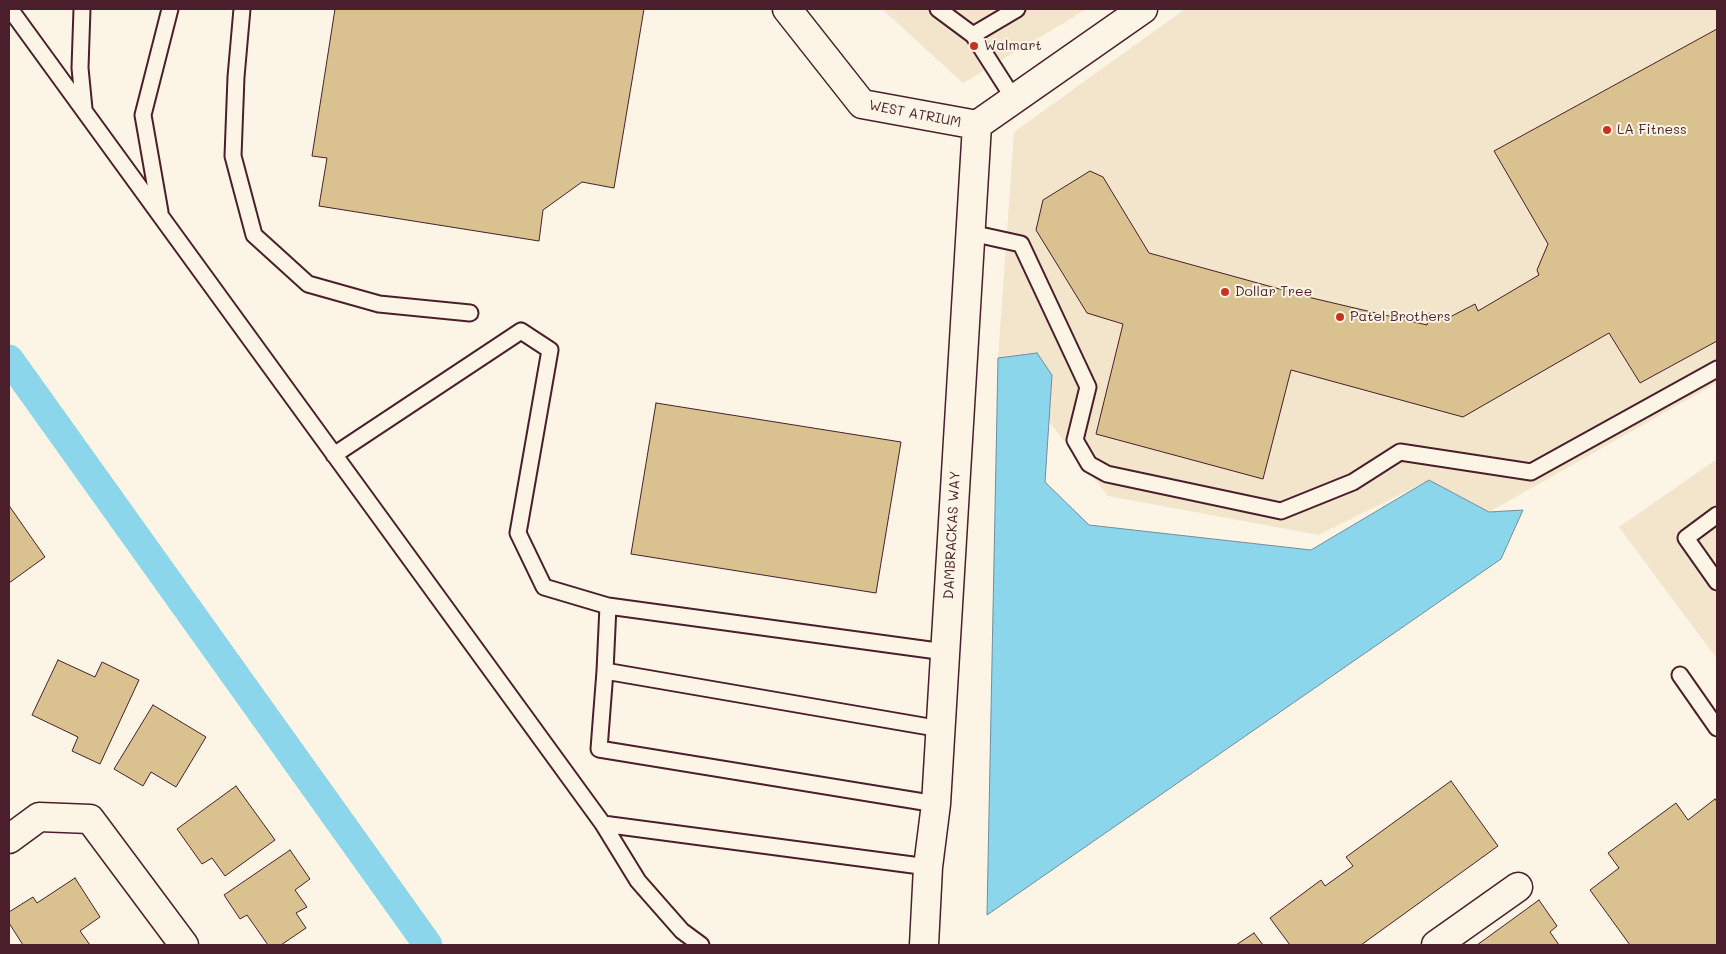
<!DOCTYPE html>
<style>
body{margin:0}
#map{position:relative;width:1726px;height:954px;overflow:hidden;background:#fcf5e5;font-family:Mali,sans-serif}
canvas{display:block}
.frame{position:absolute;inset:0;border:10px solid #4a1f2b;pointer-events:none}
</style>
<div id="map">
<canvas width="1726" height="954"></canvas>
<div class="frame"></div>
</div>
<script>
const g = document.querySelector('canvas').getContext('2d');
g.lineJoin = 'round';
function fillPath(path, color) {
  g.fillStyle = color;
  g.fill(path, 'evenodd');
}
function poly(rows) {
  const path = new Path2D();
  for (const r of rows) {
    path.moveTo(r[0], r[1]);
    for (let i = 2; i < r.length; i += 2) path.lineTo(r[i], r[i + 1]);
  }
  return path;
}
function trace(path, color, width, dash) {
  g.strokeStyle = color;
  g.lineWidth = width;
  g.lineCap = dash ? 'butt' : 'round';
  g.setLineDash(dash || []);
  g.stroke(path);
}
function write(font, color, halo, rows, align = 'center') {
  g.font = font + ' Mali,sans-serif';
  g.lineWidth = 4;
  g.setLineDash([]);
  g.textBaseline = 'middle';
  g.strokeStyle = halo;
  g.fillStyle = color;
  for (const [text, x, y, turn = 0] of rows) {
    g.save();
    g.translate(x, y);
    g.rotate((+turn || 0) * Math.PI / 180);
    g.textAlign = isNaN(turn) ? turn : align;
    if (halo) g.strokeText(text, 0, 0);
    g.fillText(text, 0, 0);
    g.restore();
  }
}
fillPath(poly([
 [882,9,1087,9,963,83],
 [1185,9,1717,9,1717,383,1489,512,1429,480,1319,535,1108,496,998,358,1014,132],
 [1717,459,1717,659,1619,527]
]), '#f2e5cc');
const water = poly([
 [1037,353,1052,375,1045,482,1089,525,1311,550,1429,480,1489,512,1523,510,1501,559,987,915,998,358,1037,353]
]);
fillPath(water, '#8bd6eb');
trace(water, '#718d9e', 1);
trace(poly([
 [9,359,428,945]
]), '#8bd6eb', 29);
const building = poly([
 [335,9,644,9,614,188,582,182,543,210,539,241,319,206,327,158,312,156,335,9],
 [1717,29,1717,341,1640,383,1609,333,1463,417,1291,370,1263,479,1096,434,1123,324,1087,313,1036,230,1043,200,1090,171,1103,177,1149,253,1312,298,1427,325,1429,313,1448,318,1475,304,1478,311,1539,275,1537,270,1548,244,1494,151,1717,29],
 [656,403,901,442,876,593,631,554,656,403],
 [10,507,45,557,9,583,9,508,10,507],
 [58,660,95,677,102,662,139,680,100,764,72,751,78,737,32,715,58,660],
 [153,705,206,737,176,787,151,772,143,786,114,769,153,705],
 [1451,781,1498,846,1361,945,1290,945,1270,918,1321,880,1325,886,1353,866,1346,857,1451,781],
 [236,786,275,840,225,876,212,858,202,864,177,829,236,786],
 [1715,799,1717,802,1717,945,1630,945,1590,890,1619,868,1608,853,1676,803,1688,820,1715,799],
 [290,850,310,879,295,890,307,907,296,913,306,928,281,945,268,945,247,915,240,919,224,895,290,850],
 [75,878,100,917,80,931,90,945,23,945,9,923,9,912,33,897,37,903,75,878],
 [1539,900,1557,926,1550,932,1559,945,1477,945,1539,900],
 [1254,933,1263,945,1236,945,1254,933]
]);
fillPath(building, '#d9c190');
trace(building, '#4a1f2b', 1);
const service = poly([
 [10,9,603,824,928,867],
 [82,9,80,68,84,109],
 [242,9,236,77,233,156,254,235,308,284,379,304,470,313],
 [938,9,973,35,1017,9],
 [973,35,1014,99],
 [160,212,143,115,170,9],
 [971,233,1021,244,1088,387,1075,440,1089,464,1107,474,1281,511,1353,482,1400,452,1531,472,1717,369],
 [334,455,521,331,550,350,518,533,544,587,608,606],
 [1717,515,1686,538,1717,582],
 [605,671,608,606,945,652],
 [1680,675,1717,728],
 [936,804,599,749,605,671,941,729],
 [603,824,638,881,682,931,701,945]
]);
const minor = poly([
 [787,9,862,104,977,125,1143,9],
 [9,839,39,817,90,819,184,945],
 [924,945,928,867,936,804,977,125],
 [1436,945,1518,887]
]);
trace(service, '#4a1f2b', 19);
trace(minor, '#4a1f2b', 31);
trace(service, '#fcf5e5', 15);
trace(minor, '#fcf5e5', 28);
for (const [x, y, r, color] of [
 [974,46,5,"#c8321e"],
 [1607,130,5,"#c8321e"],
 [1225,292,5,"#c8321e"],
 [1340,317,5,"#c8321e"]
]) {
  const dot = new Path2D();
  dot.arc(x, y, r, 0, 2 * Math.PI);
  g.fillStyle = color;
  g.fill(dot);
  trace(dot, '#fcf5e5', 2);
}
write('14px', '#4a1f2b', '#fcf5e5', [
 ["Walmart",984,46],
 ["LA Fitness",1617,130],
 ["Dollar Tree",1235,292],
 ["Patel Brothers",1350,317]
], 'left');
write('14px', '#4a1f2b', '#fcf5e5', [
 ["WEST ATRIUM",915,114,11],
 ["DAMBRACKAS WAY",952,535,-87]
]);
</script>
